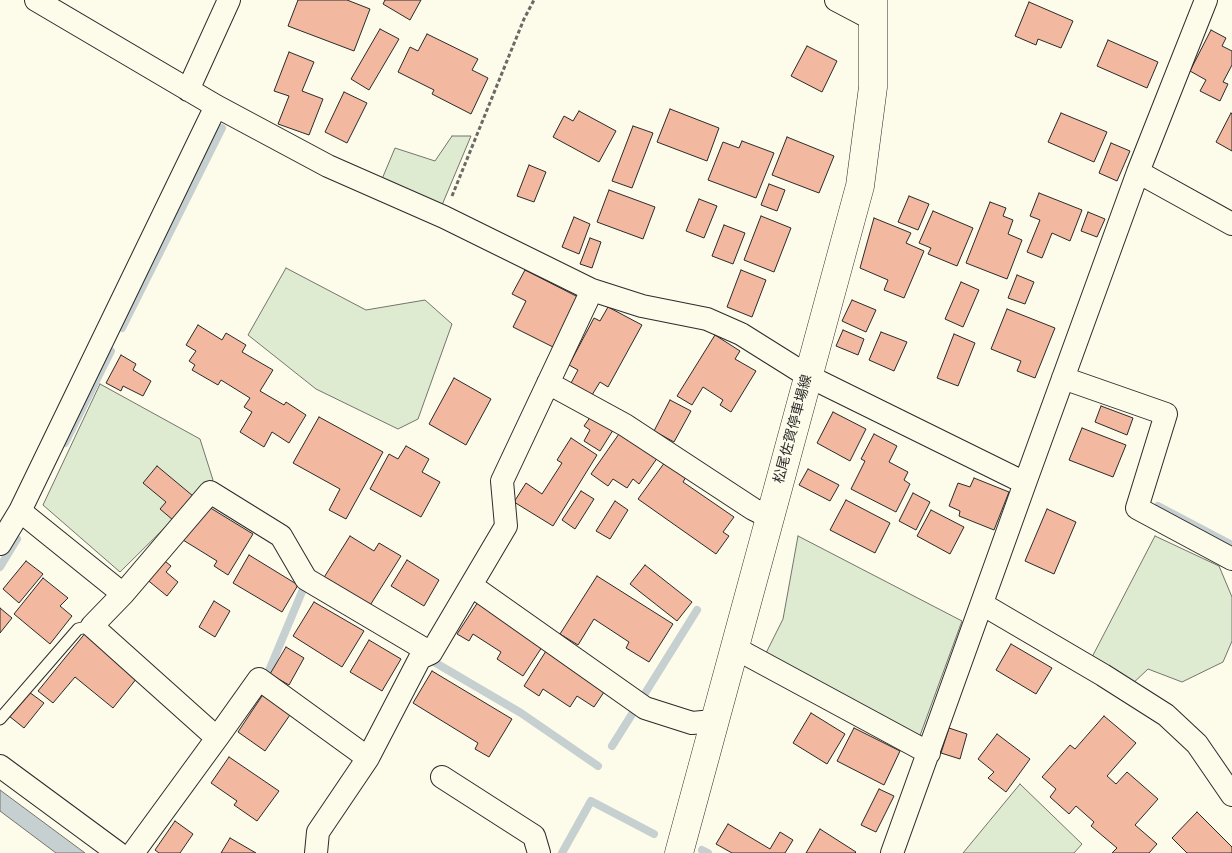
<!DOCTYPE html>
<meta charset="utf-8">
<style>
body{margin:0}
canvas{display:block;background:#fdfbea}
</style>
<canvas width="1232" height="853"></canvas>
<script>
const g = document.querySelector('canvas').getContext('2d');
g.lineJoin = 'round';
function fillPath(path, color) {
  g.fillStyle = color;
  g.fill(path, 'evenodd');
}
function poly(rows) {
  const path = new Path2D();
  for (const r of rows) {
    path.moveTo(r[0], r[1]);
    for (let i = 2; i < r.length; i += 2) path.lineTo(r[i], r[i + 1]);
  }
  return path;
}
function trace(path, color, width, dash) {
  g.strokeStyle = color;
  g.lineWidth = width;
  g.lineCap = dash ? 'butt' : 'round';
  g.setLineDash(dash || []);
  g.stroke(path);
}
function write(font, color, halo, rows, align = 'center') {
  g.font = font + ' "Work Sans","Noto Sans JP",sans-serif';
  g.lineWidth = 4;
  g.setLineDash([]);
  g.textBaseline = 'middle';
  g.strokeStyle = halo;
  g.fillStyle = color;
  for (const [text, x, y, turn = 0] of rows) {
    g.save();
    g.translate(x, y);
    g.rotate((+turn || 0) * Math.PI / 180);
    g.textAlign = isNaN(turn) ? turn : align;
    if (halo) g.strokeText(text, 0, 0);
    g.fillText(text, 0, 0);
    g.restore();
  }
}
const green = poly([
 [452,136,471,136,442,205,382,179,395,148,435,161,452,136],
 [286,268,366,310,425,300,452,324,418,419,398,429,316,389,248,335,286,268],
 [100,384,200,439,213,480,120,572,43,505,100,384],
 [798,536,962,621,918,741,764,657,783,619,798,536],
 [1155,536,1219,566,1232,597,1232,641,1223,662,1182,682,1148,669,1129,687,1091,659,1155,536],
 [1020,784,1082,844,1074,853,963,853,1020,784]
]);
fillPath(green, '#deebd1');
trace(green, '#74746e', 1);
const water = poly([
 [0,790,85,853,56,853,0,811,0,790]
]);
fillPath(water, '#c7d0d0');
trace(water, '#74746e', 1);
trace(poly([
 [122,328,222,128],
 [65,443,111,351],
 [1158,506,1232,545],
 [0,567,17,539],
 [429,659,521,713,598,766],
 [265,680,304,587,308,589],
 [644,695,697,610],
 [612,746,634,711],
 [702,850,708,853],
 [562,853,591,801,654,834]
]), '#c7d0d0', 8);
const building = poly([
 [298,0,347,0,370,9,354,51,288,26,298,0],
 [385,0,421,0,410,20,383,4,385,0],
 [1029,2,1073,21,1061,48,1038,39,1036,45,1015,36,1029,2],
 [380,29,399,39,369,90,351,79,380,29],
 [1211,30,1226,38,1222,46,1232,51,1232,65,1223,82,1228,84,1220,101,1200,91,1206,80,1190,71,1211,30],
 [427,34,478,59,472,70,488,78,471,114,432,94,434,90,398,72,410,47,418,51,427,34],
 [1108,40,1158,62,1147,88,1097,66,1108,40],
 [807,46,837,61,822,92,791,76,807,46],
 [289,52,314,62,302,91,323,99,309,135,278,124,289,96,274,91,289,52],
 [344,92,367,103,347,143,325,132,344,92],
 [670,109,719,128,707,161,657,142,670,109],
 [579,111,616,131,599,162,553,137,564,116,573,121,579,111],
 [1061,113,1107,132,1094,162,1048,142,1061,113],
 [1231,113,1232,114,1232,151,1216,142,1231,113],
 [633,126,653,133,632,188,612,181,633,126],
 [787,137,834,156,819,193,772,175,787,137],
 [742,141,774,153,756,198,708,180,723,142,739,148,742,141],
 [1111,143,1130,151,1117,181,1099,173,1111,143],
 [529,165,546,172,534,202,517,196,529,165],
 [769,184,785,190,777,211,761,205,769,184],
 [609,190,655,207,643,239,597,222,609,190],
 [1039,193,1082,210,1070,241,1052,233,1042,258,1027,252,1040,220,1030,216,1039,193],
 [909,196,929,204,918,230,898,222,909,196],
 [699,199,717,206,704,238,686,231,699,199],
 [990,202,1006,208,1003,216,1013,220,1008,234,1022,240,1007,279,966,263,990,202],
 [933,211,973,228,957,266,928,254,931,248,919,243,933,211],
 [1088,212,1105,219,1097,237,1081,231,1088,212],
 [761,216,791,228,774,272,744,260,761,216],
 [574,217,590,224,579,254,562,247,574,217],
 [874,218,911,233,906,243,924,251,904,298,884,290,888,280,860,268,874,218],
 [724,225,745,233,733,264,712,256,724,225],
 [590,238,601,242,592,268,580,264,590,238],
 [525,270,580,298,555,348,513,327,526,301,512,294,525,270],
 [741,270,766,280,752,317,727,307,741,270],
 [1017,275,1034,282,1025,304,1008,298,1017,275],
 [961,282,979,290,963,327,945,319,961,282],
 [852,300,876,310,866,332,842,321,852,300],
 [608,307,642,325,608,387,600,382,592,395,571,383,578,370,569,365,594,318,600,321,608,307],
 [1007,309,1055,328,1035,378,1017,371,1021,361,991,349,1007,309],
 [198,325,222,340,226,333,246,345,242,352,273,370,260,391,284,405,286,402,306,415,289,443,272,432,264,447,240,432,252,412,244,407,250,398,221,380,218,385,192,370,195,365,189,361,196,351,186,345,198,325],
 [843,330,864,339,858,355,836,346,843,330],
 [881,332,907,342,894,371,869,360,881,332],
 [954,334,975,343,958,386,937,378,954,334],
 [715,335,740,351,735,359,756,371,731,412,720,405,723,400,703,387,692,405,677,396,715,335],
 [121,355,136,364,133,370,151,381,143,396,123,386,121,391,106,383,121,355],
 [454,378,491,399,466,445,429,424,454,378],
 [670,400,691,411,674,442,654,431,670,400],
 [1101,406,1133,418,1127,435,1095,422,1101,406],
 [833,412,866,429,850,461,817,443,833,412],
 [593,413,615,427,600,451,584,441,590,430,584,426,593,413],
 [319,417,383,452,346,519,329,510,340,489,293,463,319,417],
 [1082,428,1126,445,1113,477,1069,460,1082,428],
 [621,431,658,457,639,484,633,479,627,488,613,479,608,486,591,474,621,431],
 [874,434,897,446,889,462,908,472,904,480,910,484,896,512,851,489,865,461,861,459,874,434],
 [571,438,597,455,553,526,514,502,526,483,542,494,562,463,557,460,571,438],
 [406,446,429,459,422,472,440,482,421,517,370,489,389,454,398,459,406,446],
 [665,462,686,477,683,482,734,517,723,532,729,536,716,554,638,499,665,462],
 [157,466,193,496,173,520,160,509,166,502,143,483,157,466],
 [808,469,839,485,830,501,799,485,808,469],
 [974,478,1009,492,994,530,959,516,960,511,949,506,958,483,970,487,974,478],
 [581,491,594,499,575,529,562,520,581,491],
 [913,493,930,502,916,530,899,521,913,493],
 [846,500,890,523,875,553,830,530,846,500],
 [615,501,628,510,610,539,596,531,615,501],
 [204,504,253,534,228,575,214,566,217,561,183,540,204,504],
 [1047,509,1076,522,1054,574,1025,561,1047,509],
 [931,510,964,527,950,554,917,536,931,510],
 [350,536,374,551,379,543,401,556,369,607,323,579,350,536],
 [249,555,298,585,282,612,233,583,249,555],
 [161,558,171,566,166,572,178,582,167,596,145,578,161,558],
 [407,560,439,580,424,606,391,586,407,560],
 [26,561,43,574,19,603,3,589,26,561],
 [645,565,692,602,677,621,630,584,645,565],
 [597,576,673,624,649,662,626,648,629,642,594,619,578,645,560,634,597,576],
 [43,578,68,598,60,606,72,616,50,644,14,614,43,578],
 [214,601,230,611,215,637,199,627,214,601],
 [314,602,364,631,342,667,293,636,314,602],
 [478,602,544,644,523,676,497,659,501,652,473,634,469,641,457,634,478,602],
 [0,608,12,618,0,633,0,608],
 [87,631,137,678,113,708,75,677,53,703,38,691,87,631],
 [369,640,401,659,382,691,350,672,369,640],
 [1011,644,1052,668,1036,694,996,670,1011,644],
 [286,647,304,658,289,685,270,674,286,647],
 [546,651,606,689,594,707,577,696,570,707,543,689,539,696,524,686,546,651],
 [432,671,512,719,489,757,475,749,478,743,413,703,432,671],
 [29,692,44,703,24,728,9,716,29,692],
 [264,693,292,712,265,751,238,732,264,693],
 [811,713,845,734,827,764,793,743,811,713],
 [1104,716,1136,743,1107,776,1116,784,1127,772,1158,799,1135,825,1157,844,1149,853,1112,853,1117,848,1091,826,1094,822,1076,806,1069,814,1050,797,1056,789,1042,777,1070,745,1075,749,1104,716],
 [854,728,900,751,884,785,837,761,854,728],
 [949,728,967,734,960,759,941,753,949,728],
 [997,734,1030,759,1006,792,988,778,994,772,978,759,997,734],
 [229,757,279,791,257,821,234,805,237,801,211,783,229,757],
 [879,789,894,796,876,832,861,825,879,789],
 [1197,812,1232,847,1232,853,1187,853,1172,838,1197,812],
 [175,821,193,834,180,853,159,853,155,850,175,821],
 [728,824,770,849,780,832,793,840,785,853,732,853,716,844,728,824],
 [820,829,856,852,855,853,806,853,820,829],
 [230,838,256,853,221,853,230,838]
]);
fillPath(building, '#f2b8a0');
trace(building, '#2b2b2b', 1);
const lane = poly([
 [0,719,78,629,92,626]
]);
const street = poly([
 [36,0,216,106,328,166,444,217,592,290,642,306,707,319,741,334,808,376,1025,483,1138,172,1206,0],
 [836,0,872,19],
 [188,90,229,0],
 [1138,172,1232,224],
 [1063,378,1166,414,1137,508,1232,559],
 [548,383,625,425,753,509,769,517],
 [20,511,123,594,210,492,281,536,306,579,431,653],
 [0,544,20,511,216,106],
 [472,586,645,708,692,723,713,721],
 [123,594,92,626,217,738,133,853],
 [982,604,1103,675,1166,715,1197,744,1232,795],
 [733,647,929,753],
 [217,738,259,679,368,758],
 [0,766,118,853],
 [442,777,534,836,539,853],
 [316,853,318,832,368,758,420,658,431,653,506,526,502,481,592,290],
 [892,853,1025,483]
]);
const secondary = poly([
 [679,853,860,186,873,87,873,0]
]);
trace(lane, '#2b2b2b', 13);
trace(street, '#2b2b2b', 24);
trace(secondary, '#2b2b2b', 29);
trace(poly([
 [452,196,524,19,534,0]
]), '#6a6964', 3, [4, 2.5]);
trace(lane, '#fdfbea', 11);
trace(street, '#fdfbea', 22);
trace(secondary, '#fdfbea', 28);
write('14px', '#2b2b2b', '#fdfbea', [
 ["松尾佐賀停車場線",793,429,-75]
]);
</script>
